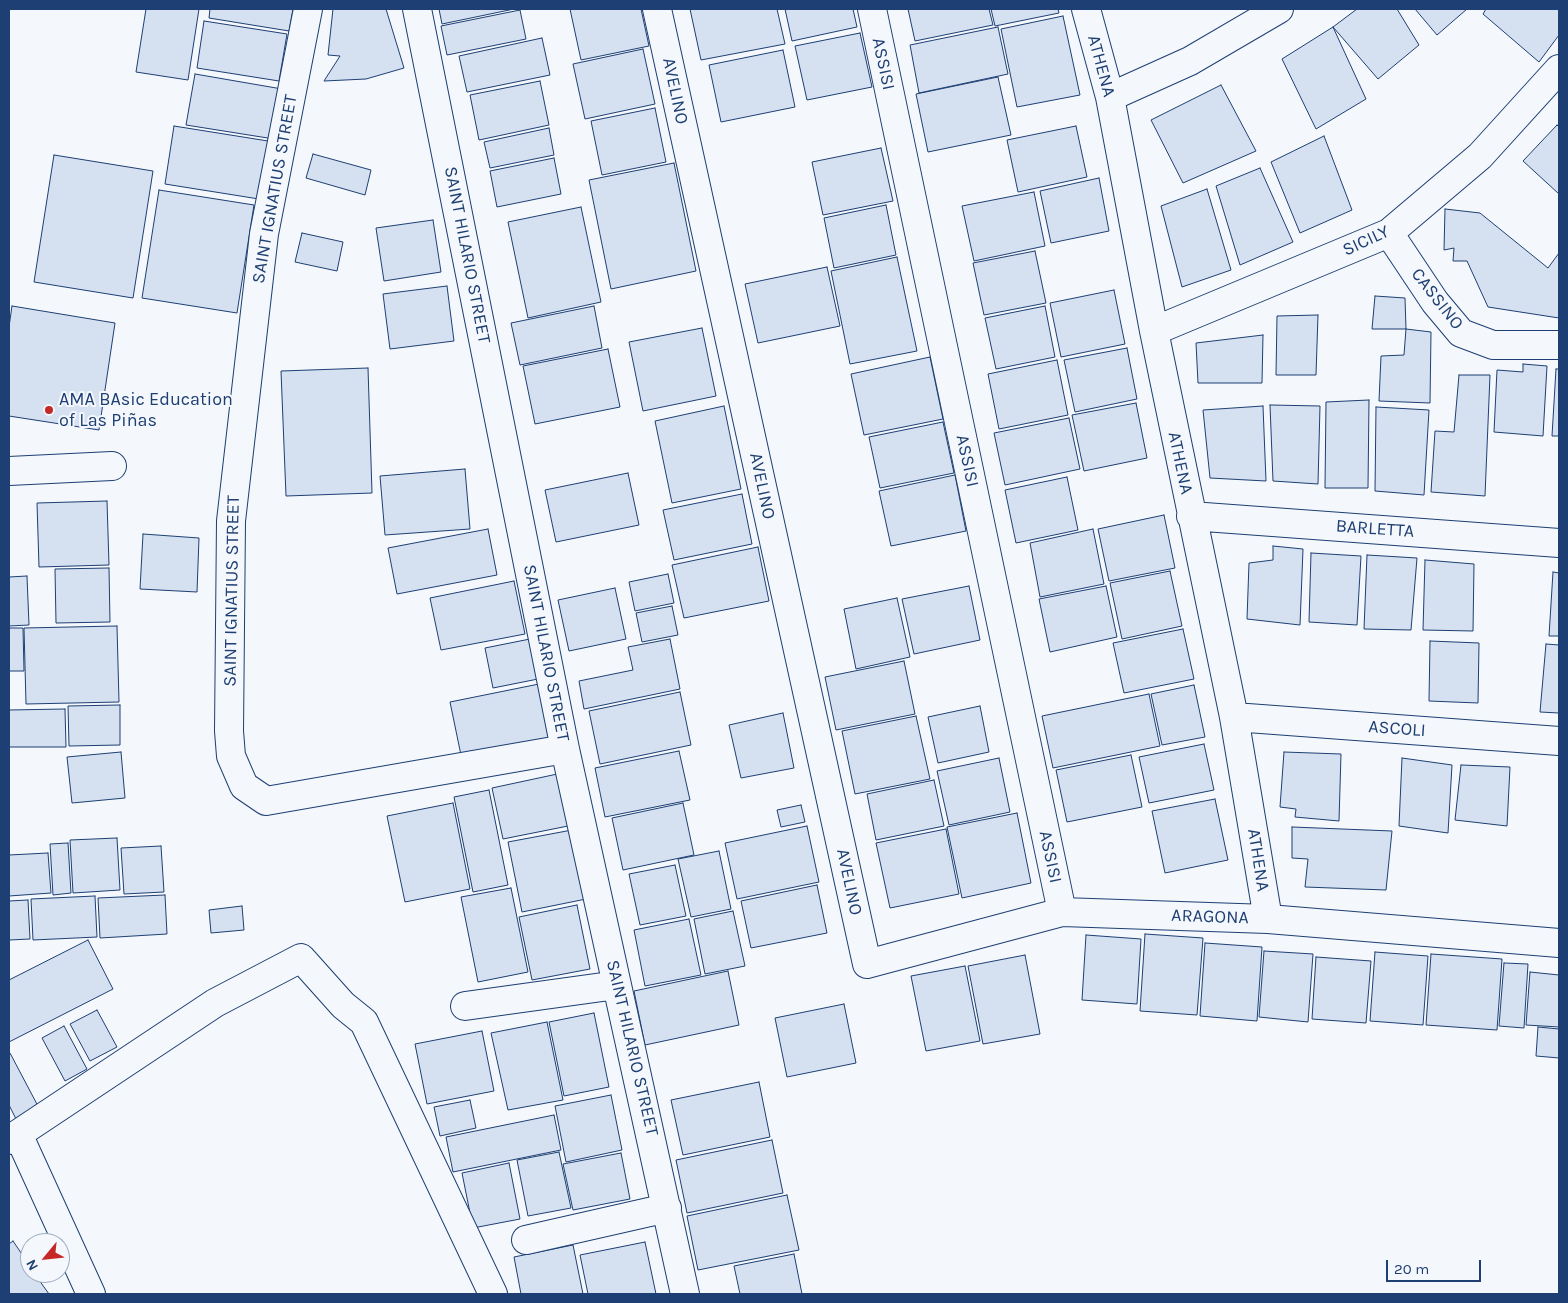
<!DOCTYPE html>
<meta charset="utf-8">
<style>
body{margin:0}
#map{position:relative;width:1568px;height:1303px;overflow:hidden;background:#f4f7fb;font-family:Karla,sans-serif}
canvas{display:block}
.frame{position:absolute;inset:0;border:10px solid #1d3f73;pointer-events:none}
.north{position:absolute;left:20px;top:1233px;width:50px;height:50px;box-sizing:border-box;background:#f4f7fb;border:1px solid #9eadc5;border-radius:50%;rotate:242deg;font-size:14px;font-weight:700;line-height:20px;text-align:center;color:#1d3f73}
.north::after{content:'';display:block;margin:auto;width:18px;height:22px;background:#c62828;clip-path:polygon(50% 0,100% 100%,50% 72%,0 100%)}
.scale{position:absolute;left:1386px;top:1260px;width:95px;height:22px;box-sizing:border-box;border:2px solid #1d3f73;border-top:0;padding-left:6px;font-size:15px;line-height:18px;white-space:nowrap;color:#1d3f73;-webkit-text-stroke:4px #f4f7fb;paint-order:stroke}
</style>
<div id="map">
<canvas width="1568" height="1303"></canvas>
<div class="frame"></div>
<div class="north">N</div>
<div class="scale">20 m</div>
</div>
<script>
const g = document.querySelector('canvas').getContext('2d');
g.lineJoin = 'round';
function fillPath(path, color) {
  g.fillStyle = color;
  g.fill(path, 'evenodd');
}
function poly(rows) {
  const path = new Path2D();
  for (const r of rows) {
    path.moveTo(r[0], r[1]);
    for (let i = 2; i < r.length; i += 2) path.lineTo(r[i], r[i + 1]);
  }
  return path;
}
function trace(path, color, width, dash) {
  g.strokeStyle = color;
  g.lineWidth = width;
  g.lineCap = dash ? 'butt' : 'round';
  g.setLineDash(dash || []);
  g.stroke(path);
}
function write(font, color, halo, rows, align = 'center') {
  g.font = font + ' Karla,sans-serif';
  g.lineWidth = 4;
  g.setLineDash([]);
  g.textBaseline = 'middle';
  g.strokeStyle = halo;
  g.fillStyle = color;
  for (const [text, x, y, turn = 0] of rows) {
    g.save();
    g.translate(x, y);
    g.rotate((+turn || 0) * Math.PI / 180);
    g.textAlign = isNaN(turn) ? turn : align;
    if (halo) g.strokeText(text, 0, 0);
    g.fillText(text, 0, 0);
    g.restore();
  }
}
const building = poly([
 [146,9,199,9,188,80,136,72,146,9],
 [210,9,293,9,289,31,209,18,210,9],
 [333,9,386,9,404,68,366,79,324,81,340,56,328,55,333,9],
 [439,9,514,9,442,24,439,9],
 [570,9,641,9,649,46,581,60,570,9],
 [690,9,777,9,785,44,701,60,690,9],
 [785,9,853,9,857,27,792,41,785,9],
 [908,9,989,9,993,25,915,41,908,9],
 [991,9,1058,9,1059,13,995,26,991,9],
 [1357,9,1397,9,1419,45,1378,79,1333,27,1357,9],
 [1415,9,1467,9,1437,35,1415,9],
 [1486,9,1559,9,1559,35,1539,62,1483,14,1486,9],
 [520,10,526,39,447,55,441,26,520,10],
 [1063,16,1080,95,1017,107,1001,29,1063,16],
 [204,21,287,34,279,81,197,68,204,21],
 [998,27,1008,74,919,93,910,45,998,27],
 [1333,27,1366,99,1316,129,1282,59,1333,27],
 [860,33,872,87,807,100,795,46,860,33],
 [542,38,550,75,467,92,459,56,542,38],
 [643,49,655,104,585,119,573,64,643,49],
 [783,50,795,107,721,122,709,65,783,50],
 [195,74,282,89,274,139,186,125,195,74],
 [998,77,1011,135,928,152,916,94,998,77],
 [540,81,549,125,479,140,470,95,540,81],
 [1221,85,1256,151,1183,183,1151,120,1221,85],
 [655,108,666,162,602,175,591,121,655,108],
 [1557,125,1559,127,1559,194,1523,161,1557,125],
 [174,126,268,141,259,199,165,184,174,126],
 [1076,126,1087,177,1018,192,1007,140,1076,126],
 [549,128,554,155,490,168,484,142,549,128],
 [1324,136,1352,210,1300,233,1271,162,1324,136],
 [881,148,893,201,823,215,812,162,881,148],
 [313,154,371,170,365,195,306,178,313,154],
 [54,155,153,171,133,298,34,282,54,155],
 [554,158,561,194,497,207,490,171,554,158],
 [674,163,696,271,611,289,589,180,674,163],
 [1260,168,1293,242,1240,265,1216,186,1260,168],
 [1099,178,1109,231,1051,243,1040,191,1099,178],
 [1207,189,1231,270,1182,287,1161,206,1207,189],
 [159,190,254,205,237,313,142,298,159,190],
 [1034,192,1045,246,974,261,962,206,1034,192],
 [886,205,896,255,834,268,824,218,886,205],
 [581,207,601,302,528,318,508,222,581,207],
 [1445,209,1480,213,1548,268,1559,253,1559,318,1488,307,1467,261,1453,261,1454,248,1444,250,1445,209],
 [433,220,441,272,384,281,376,228,433,220],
 [302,233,343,242,337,271,295,262,302,233],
 [1035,251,1046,303,984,315,973,263,1035,251],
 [897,257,917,351,850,364,831,271,897,257],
 [827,267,840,326,758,343,745,284,827,267],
 [447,286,454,341,390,349,383,294,447,286],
 [1114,290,1125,344,1061,357,1050,303,1114,290],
 [1375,296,1405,298,1406,329,1372,329,1375,296],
 [12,306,115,323,99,430,9,416,9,327,12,306],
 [594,306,602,348,520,365,511,323,594,306],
 [1045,306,1055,357,996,369,985,318,1045,306],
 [1318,315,1316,375,1276,375,1277,316,1318,315],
 [702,328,716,396,643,411,629,342,702,328],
 [1406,329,1431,332,1430,403,1379,401,1381,356,1404,355,1406,329],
 [1263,335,1262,383,1198,383,1196,343,1263,335],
 [1127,348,1137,399,1075,412,1064,360,1127,348],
 [608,349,620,407,535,424,523,366,608,349],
 [930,357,943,419,864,435,851,374,930,357],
 [1057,360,1068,415,999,429,988,374,1057,360],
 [1523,364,1547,366,1543,436,1494,432,1497,370,1523,372,1523,364],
 [368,368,372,493,286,496,281,371,368,368],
 [1556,369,1559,369,1559,436,1552,436,1556,369],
 [1459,375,1490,375,1485,496,1431,492,1435,431,1454,432,1459,375],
 [1369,400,1368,488,1325,488,1326,402,1369,400],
 [1136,403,1147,458,1084,471,1072,415,1136,403],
 [1270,405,1320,406,1318,484,1273,481,1270,405],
 [724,406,741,489,672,503,655,421,724,406],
 [1263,406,1266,481,1210,478,1203,410,1263,406],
 [1376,407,1429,410,1424,495,1375,491,1376,407],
 [1069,418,1080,469,1005,485,994,433,1069,418],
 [943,422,954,473,880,488,869,437,943,422],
 [465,469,470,529,385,535,380,476,465,469],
 [628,473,639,525,556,542,545,490,628,473],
 [955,475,966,531,891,546,879,491,955,475],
 [1067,477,1078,530,1016,543,1005,490,1067,477],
 [742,494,752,544,674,560,663,510,742,494],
 [107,501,109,565,39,567,37,503,107,501],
 [1164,515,1175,568,1109,581,1098,529,1164,515],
 [488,529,497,575,397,594,388,548,488,529],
 [1093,529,1104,584,1040,597,1030,543,1093,529],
 [143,534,199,538,197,592,140,589,143,534],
 [1273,546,1303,549,1300,625,1247,619,1249,563,1273,560,1273,546],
 [758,547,769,601,684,618,672,565,758,547],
 [1311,553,1361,556,1357,625,1309,622,1311,553],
 [1367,555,1417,558,1411,630,1364,629,1367,555],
 [1425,560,1474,564,1473,631,1423,630,1425,560],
 [109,568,110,622,56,623,55,569,109,568],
 [1170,571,1182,626,1122,639,1110,583,1170,571],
 [1553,572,1559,573,1559,636,1549,636,1553,572],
 [668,574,674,603,635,611,629,582,668,574],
 [27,576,29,625,9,626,9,577,27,576],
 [514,581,525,634,441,650,430,598,514,581],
 [969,586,980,640,914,654,902,599,969,586],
 [1106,586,1117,637,1050,652,1039,599,1106,586],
 [615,588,626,639,569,651,558,600,615,588],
 [897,598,910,657,856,669,844,609,897,598],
 [672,606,678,635,642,642,636,613,672,606],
 [117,626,119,702,26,704,24,628,117,626],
 [9,628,23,628,24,671,9,671,9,628],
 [1183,629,1194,679,1124,693,1113,643,1183,629],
 [535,638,543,678,493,688,485,648,535,638],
 [670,639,680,689,584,709,579,681,633,670,628,647,670,639],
 [1430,641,1479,643,1478,703,1429,701,1430,641],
 [1546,644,1559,645,1559,713,1540,712,1546,644],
 [904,661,915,714,836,730,825,677,904,661],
 [544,683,556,741,462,760,450,702,544,683],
 [1194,685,1205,737,1162,745,1151,694,1194,685],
 [680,692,691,745,600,764,589,711,680,692],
 [1149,694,1160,746,1053,768,1042,716,1149,694],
 [120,705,120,745,69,746,68,706,120,705],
 [980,706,989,752,938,763,928,717,980,706],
 [65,709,66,747,9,747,9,710,65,709],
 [783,713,794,768,741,778,729,725,783,713],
 [916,716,930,779,855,794,842,731,916,716],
 [1204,744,1214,790,1149,803,1139,757,1204,744],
 [679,751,690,800,605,817,595,768,679,751],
 [121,752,125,798,72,803,67,757,121,752],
 [1284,752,1341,754,1339,821,1295,817,1296,809,1280,807,1284,752],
 [1131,755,1142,807,1067,822,1056,770,1131,755],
 [999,758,1010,812,949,825,937,771,999,758],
 [1402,758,1452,765,1448,833,1399,826,1402,758],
 [1461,765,1510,767,1507,826,1455,820,1461,765],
 [562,773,573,825,503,839,492,788,562,773],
 [934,780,944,826,876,840,867,794,934,780],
 [489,790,508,885,473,892,454,797,489,790],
 [1215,799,1228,860,1165,873,1152,811,1215,799],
 [453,803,470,889,405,902,387,816,453,803],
 [683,803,694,855,623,870,612,818,683,803],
 [801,805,805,822,781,827,777,810,801,805],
 [1017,813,1031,883,962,898,947,827,1017,813],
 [807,826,819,882,737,899,725,843,807,826],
 [1292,827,1392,831,1386,890,1305,887,1308,859,1292,858,1292,827],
 [946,829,959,894,890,908,876,843,946,829],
 [572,830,586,899,522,912,508,842,572,830],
 [117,838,120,890,73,893,70,840,117,838],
 [68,843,71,893,53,895,50,844,68,843],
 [161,846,164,892,124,894,121,848,161,846],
 [719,851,731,909,691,917,678,859,719,851],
 [48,853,51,893,9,896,9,855,48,853],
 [675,865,686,916,640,925,629,874,675,865],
 [817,885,827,933,751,948,741,901,817,885],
 [511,888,528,972,478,982,461,897,511,888],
 [165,895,167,934,100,938,98,898,165,895],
 [95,896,97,937,33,940,31,899,95,896],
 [28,900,30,939,9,940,9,901,28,900],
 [577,905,590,969,532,980,519,917,577,905],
 [242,906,244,930,211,933,209,910,242,906],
 [733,911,745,966,705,974,694,919,733,911],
 [689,919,701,975,645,986,634,930,689,919],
 [1145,934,1203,938,1197,1015,1140,1011,1145,934],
 [1086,935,1141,939,1137,1004,1082,1000,1086,935],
 [88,940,113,989,9,1042,9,980,88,940],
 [1205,943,1262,947,1257,1021,1200,1016,1205,943],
 [1264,951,1313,954,1308,1022,1259,1017,1264,951],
 [1375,952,1428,956,1423,1025,1370,1021,1375,952],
 [1431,954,1502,959,1497,1030,1426,1025,1431,954],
 [1025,955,1040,1034,983,1044,968,966,1025,955],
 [1316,957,1371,961,1366,1023,1312,1019,1316,957],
 [1504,963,1528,964,1524,1028,1499,1026,1504,963],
 [965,966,980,1041,926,1051,911,976,965,966],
 [728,971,739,1025,645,1045,634,991,728,971],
 [1530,972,1559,975,1559,1027,1526,1025,1530,972],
 [844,1004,856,1063,787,1077,775,1018,844,1004],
 [97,1010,117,1047,90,1061,70,1024,97,1010],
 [594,1013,609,1087,564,1096,549,1022,594,1013],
 [547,1022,563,1100,508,1110,491,1033,547,1022],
 [64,1026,87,1069,65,1081,42,1038,64,1026],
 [1538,1027,1559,1029,1559,1058,1536,1056,1538,1027],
 [482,1031,494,1091,427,1104,415,1044,482,1031],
 [9,1053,10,1053,39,1108,16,1119,9,1105,9,1053],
 [759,1082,770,1137,683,1155,671,1100,759,1082],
 [611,1095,622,1150,566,1162,555,1106,611,1095],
 [470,1100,476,1128,440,1136,434,1107,470,1100],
 [554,1115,561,1150,453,1172,446,1137,554,1115],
 [772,1140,783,1193,687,1213,676,1160,772,1140],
 [559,1152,571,1208,528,1216,517,1160,559,1152],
 [621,1153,630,1199,573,1210,563,1164,621,1153],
 [509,1163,520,1219,473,1228,462,1173,509,1163],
 [787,1195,799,1250,698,1270,687,1216,787,1195],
 [13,1241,30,1266,30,1273,34,1273,49,1294,9,1294,9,1244,13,1241],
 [645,1242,656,1294,588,1294,580,1255,645,1242],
 [573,1245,583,1294,521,1294,514,1257,573,1245],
 [794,1254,802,1294,740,1294,734,1266,794,1254]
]);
fillPath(building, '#d5e0f0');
trace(building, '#1d3f73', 1);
const minor = poly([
 [308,9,264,234,231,521,229,731,231,756,244,786,266,801,565,749],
 [417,9,565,749,685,1294],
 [657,9,867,964,1062,912,1268,919,1559,943],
 [872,9,1062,912],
 [1086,9,1110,97,1154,331,1234,717,1268,919],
 [1110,97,1190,61,1279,9],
 [1389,233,1435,302,1461,333,1493,345,1559,345],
 [1154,331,1389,233,1480,156,1559,69],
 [9,471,112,466],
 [1191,516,1559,543],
 [1234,717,1559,741],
 [465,1006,617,985],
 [18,1134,91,1294],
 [9,1140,215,1003,301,958,343,1005,364,1022,493,1294],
 [526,1240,667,1208]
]);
trace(minor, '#1d3f73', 30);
trace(minor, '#f4f7fb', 28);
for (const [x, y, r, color] of [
 [49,410,5,"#c62828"]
]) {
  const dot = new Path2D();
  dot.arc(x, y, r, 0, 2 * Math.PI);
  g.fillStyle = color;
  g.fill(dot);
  trace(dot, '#f4f7fb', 2);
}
write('18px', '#1d3f73', '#f4f7fb', [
 ["ASSISI",883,64,78],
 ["ATHENA",1101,66,75],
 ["AVELINO",675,91,78],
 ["SAINT IGNATIUS STREET",275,189,-80],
 ["SICILY",1366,241,-25],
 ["SAINT HILARIO STREET",467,255,79],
 ["CASSINO",1437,299,52],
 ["ASSISI",967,461,78],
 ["ATHENA",1180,463,78],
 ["AVELINO",762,486,78],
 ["BARLETTA",1375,529,4],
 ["SAINT IGNATIUS STREET",232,591,-89],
 ["SAINT HILARIO STREET",546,653,79],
 ["ASCOLI",1397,729,4],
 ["ASSISI",1050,857,78],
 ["ATHENA",1258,860,81],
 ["AVELINO",849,882,78],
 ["ARAGONA",1210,917,2],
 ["SAINT HILARIO STREET",632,1048,77]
]);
write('18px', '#1d3f73', '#f4f7fb', [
 ["AMA BAsic Education",59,400],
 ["of Las Piñas",59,421]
], 'left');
</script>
